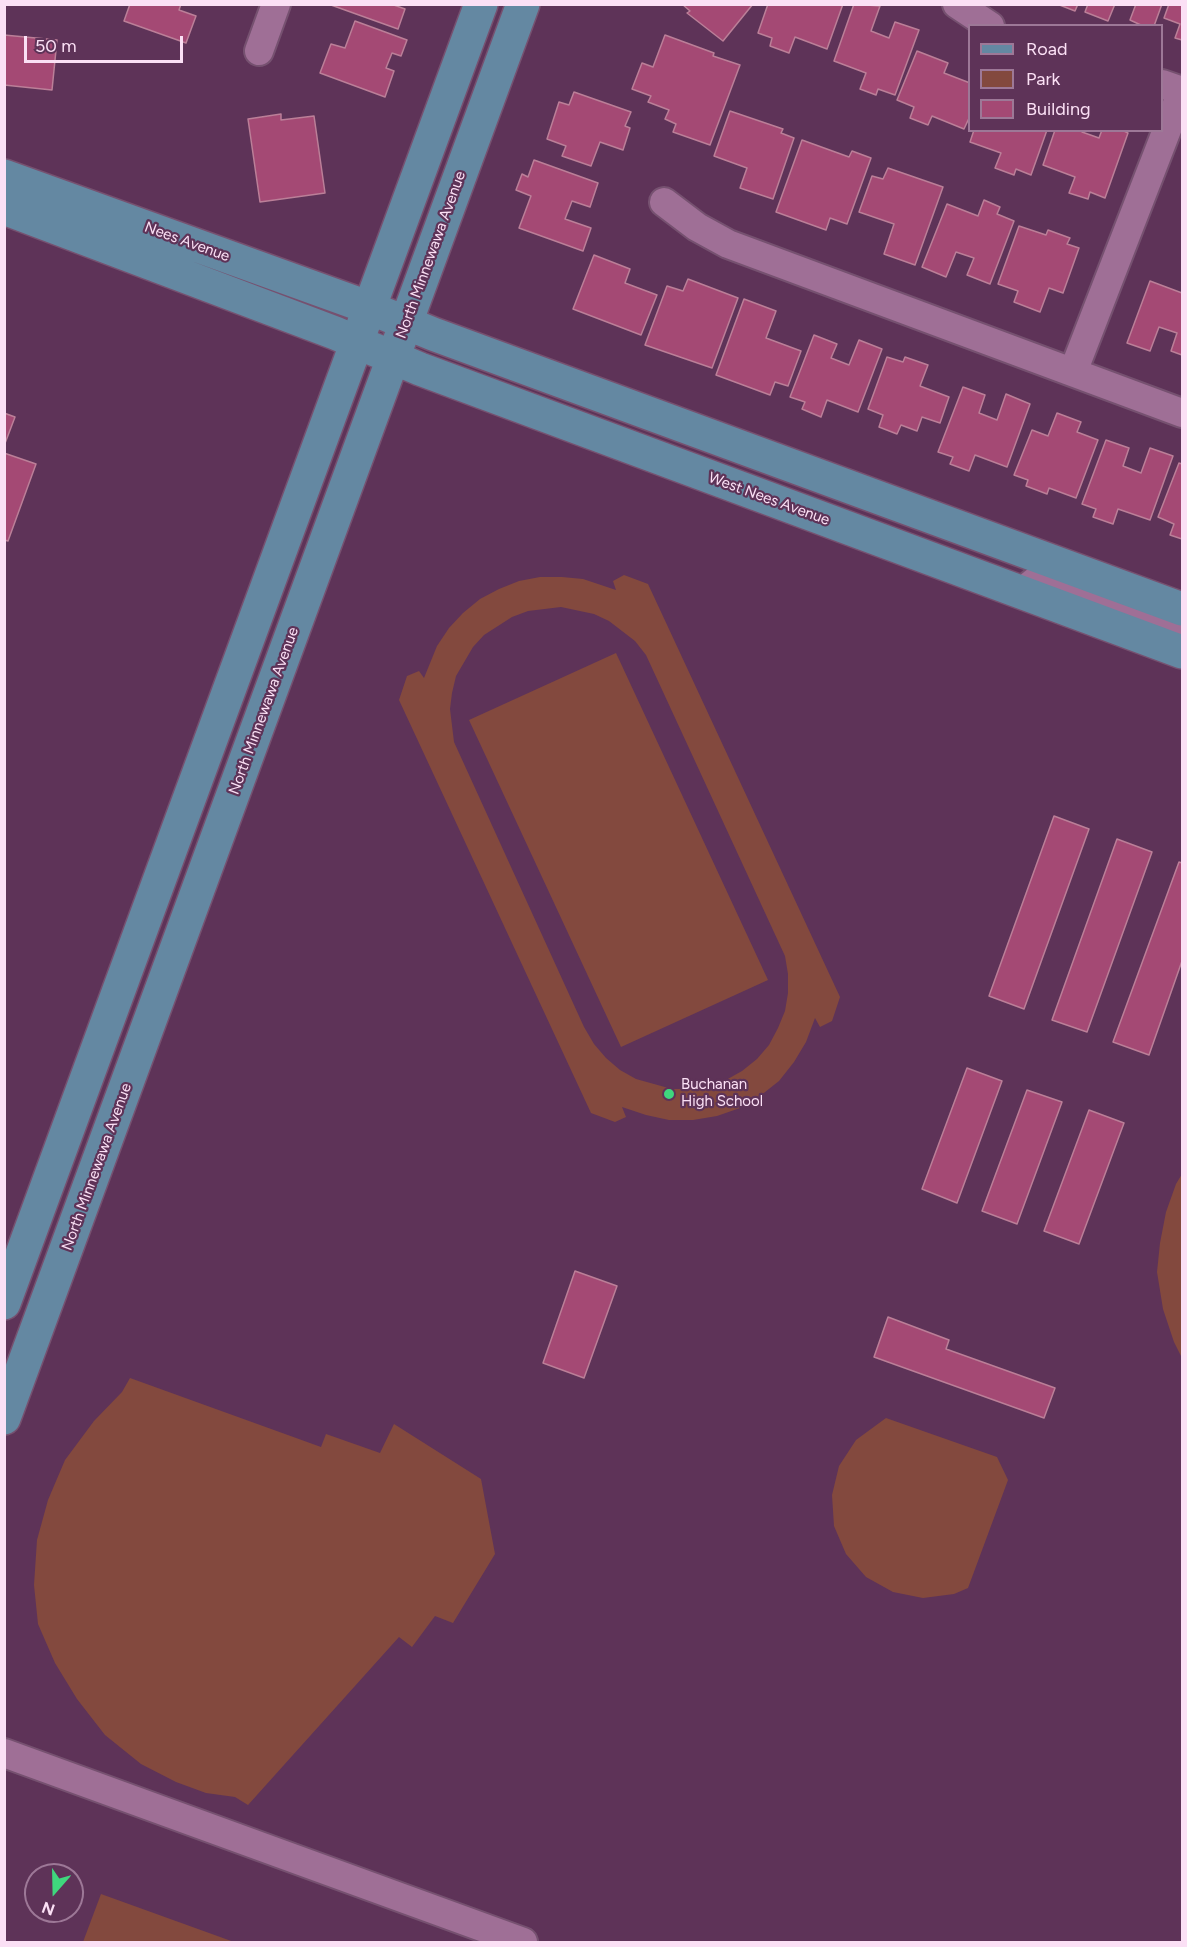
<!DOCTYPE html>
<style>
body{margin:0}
#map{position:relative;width:1187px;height:1947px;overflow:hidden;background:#5e3358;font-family:Figtree,sans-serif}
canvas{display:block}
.frame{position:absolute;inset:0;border:6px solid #fbe0f5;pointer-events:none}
.legend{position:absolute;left:968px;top:24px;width:195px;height:108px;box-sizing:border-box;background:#5e3358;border:2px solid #9d7897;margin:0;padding:8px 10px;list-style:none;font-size:18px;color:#fbe0f5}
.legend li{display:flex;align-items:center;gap:12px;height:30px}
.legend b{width:30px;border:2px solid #9d7897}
.north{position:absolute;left:24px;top:1863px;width:60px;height:60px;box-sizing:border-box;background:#5e3358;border:2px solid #9d7897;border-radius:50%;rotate:200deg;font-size:16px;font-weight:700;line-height:24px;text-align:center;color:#fbe0f5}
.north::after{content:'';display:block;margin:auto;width:21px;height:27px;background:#3fd77d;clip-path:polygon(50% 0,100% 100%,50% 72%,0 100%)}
.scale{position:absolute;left:24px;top:36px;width:159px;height:27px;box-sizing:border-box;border:3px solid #fbe0f5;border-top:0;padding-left:8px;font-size:18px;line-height:21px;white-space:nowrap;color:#fbe0f5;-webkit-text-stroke:4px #5e3358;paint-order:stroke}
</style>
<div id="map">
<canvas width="1187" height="1947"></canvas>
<div class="frame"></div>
<ul class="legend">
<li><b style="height:8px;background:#6488a2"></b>Road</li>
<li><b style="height:16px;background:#83493e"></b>Park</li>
<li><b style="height:16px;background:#a44974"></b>Building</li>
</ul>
<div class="north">N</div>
<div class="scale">50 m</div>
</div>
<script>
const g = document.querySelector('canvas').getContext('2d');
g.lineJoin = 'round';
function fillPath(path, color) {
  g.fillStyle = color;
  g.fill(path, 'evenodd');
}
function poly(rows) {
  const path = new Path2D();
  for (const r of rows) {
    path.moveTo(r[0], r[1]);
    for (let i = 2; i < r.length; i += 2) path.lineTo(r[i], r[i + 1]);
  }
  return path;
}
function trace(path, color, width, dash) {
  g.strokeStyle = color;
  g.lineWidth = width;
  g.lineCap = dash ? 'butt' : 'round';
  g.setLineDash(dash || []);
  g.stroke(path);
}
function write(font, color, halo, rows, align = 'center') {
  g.font = font + ' Figtree,sans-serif';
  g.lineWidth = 4.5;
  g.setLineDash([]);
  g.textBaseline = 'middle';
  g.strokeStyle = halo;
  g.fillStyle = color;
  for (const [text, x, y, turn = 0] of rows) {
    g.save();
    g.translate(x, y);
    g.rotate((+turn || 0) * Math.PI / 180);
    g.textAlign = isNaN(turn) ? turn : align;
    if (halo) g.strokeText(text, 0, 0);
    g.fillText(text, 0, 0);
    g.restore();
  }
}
fillPath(poly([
 [624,575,648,584,840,997,832,1021,820,1027,815,1018,806,1042,794,1062,779,1081,760,1096,740,1108,717,1116,693,1120,669,1120,646,1115,622,1107,626,1117,615,1122,591,1113,399,700,407,676,419,671,424,678,437,646,449,628,463,613,480,599,499,589,519,581,540,577,562,577,583,579,616,590,613,581],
 [561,607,594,614,609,621,635,641,646,655,785,956,788,974,788,993,785,1011,778,1028,769,1045,757,1059,742,1071,726,1080,709,1086,690,1089,672,1089,636,1079,620,1070,606,1058,594,1044,584,1027,454,742,450,709,452,693,456,676,473,647,484,635,512,617,528,611],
 [616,653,768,980,621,1047,469,720],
 [1182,1174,1182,1358,1174,1342,1163,1309,1157,1272,1160,1243,1166,1212,1176,1184],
 [130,1378,321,1447,326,1434,380,1453,394,1424,481,1479,495,1554,453,1623,435,1616,412,1647,399,1637,248,1805,235,1797,206,1793,176,1782,141,1764,105,1735,77,1699,55,1663,38,1624,34,1585,37,1540,48,1500,65,1460,94,1421,122,1392],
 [886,1418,997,1457,1008,1480,968,1588,954,1594,923,1598,893,1592,866,1577,846,1554,834,1526,832,1495,839,1466,856,1440],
 [101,1894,234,1942,83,1942]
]), '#83493e');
const building = poly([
 [130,4,181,4,179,10,196,16,186,43,124,21,130,4],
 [391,4,405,9,398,29,331,5,391,4],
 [682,4,753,4,723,41,687,13,690,11,682,4],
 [768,4,843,4,827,49,795,37,789,53,770,46,772,38,758,33,768,4],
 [854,4,880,6,871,31,889,38,895,22,919,30,895,95,878,89,876,95,860,89,866,73,834,61,854,4],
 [1057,4,1078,4,1075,11,1057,4],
 [1088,4,1115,4,1108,21,1085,12,1088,4],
 [1136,4,1162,4,1154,26,1143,26,1130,20,1136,4],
 [1169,4,1182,4,1182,40,1175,38,1180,24,1164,18,1169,4],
 [355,21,407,40,401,56,392,53,386,68,394,71,385,97,320,73,331,44,345,48,355,21],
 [4,35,57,40,52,90,4,85,4,35],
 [665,35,714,53,713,56,740,65,710,145,673,132,676,124,665,119,669,110,648,102,651,96,632,89,642,63,653,67,665,35],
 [917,51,948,63,944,73,970,83,970,116,964,129,932,116,928,125,910,118,914,107,897,100,917,51],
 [574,92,631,112,625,126,630,128,623,150,600,142,591,166,562,156,566,146,547,139,559,102,569,105,574,92],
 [730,111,783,129,781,133,794,138,773,199,740,188,747,168,714,156,730,111],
 [281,114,281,120,314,116,325,193,260,202,248,119,281,114],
 [974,130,1047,130,1031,175,1016,169,1014,175,995,168,1001,153,970,142,974,130],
 [1055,130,1082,130,1082,132,1099,138,1102,130,1122,130,1128,133,1105,198,1090,192,1088,199,1069,193,1075,177,1043,165,1055,130],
 [802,140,849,157,852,151,871,158,847,224,830,218,826,230,776,212,802,140],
 [534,160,598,183,590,207,572,201,565,219,591,228,583,251,519,228,531,196,516,190,522,174,528,177,534,160],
 [888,168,943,187,915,265,884,254,894,224,859,212,872,176,883,179,888,168],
 [984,200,1000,207,997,214,1014,221,990,284,967,275,974,258,956,252,946,277,922,267,947,204,978,216,984,200],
 [1019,226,1046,235,1048,230,1070,238,1067,244,1079,248,1063,293,1049,288,1040,312,1014,302,1018,291,998,284,1019,226],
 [594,255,630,269,625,283,657,295,641,335,573,309,594,255],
 [688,279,738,298,712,368,645,345,667,286,683,291,688,279],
 [1150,281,1182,293,1182,290,1182,355,1171,351,1177,333,1159,327,1150,351,1127,343,1150,281],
 [744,299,776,311,766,338,801,351,788,386,775,382,770,395,716,375,744,299],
 [814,335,837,344,831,358,849,365,859,340,882,349,858,412,827,400,821,417,802,409,805,402,790,397,814,335],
 [887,357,903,362,905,357,928,365,920,386,949,397,940,423,922,417,917,431,901,425,897,434,879,427,883,415,868,409,887,357],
 [963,387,985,395,979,413,997,420,1006,394,1030,404,1007,467,975,455,969,471,950,464,953,457,938,452,963,387],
 [4,413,15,417,4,446,4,413],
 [1057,413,1081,422,1077,432,1098,440,1076,498,1049,488,1047,494,1026,486,1028,480,1014,475,1032,430,1048,436,1057,413],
 [1106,440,1129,448,1123,466,1141,473,1150,448,1173,456,1150,520,1118,509,1113,524,1093,517,1096,509,1082,504,1106,440],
 [4,453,36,464,8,541,4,540,4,453],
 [1179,463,1182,464,1182,539,1170,535,1174,524,1158,517,1179,463],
 [1054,816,1089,829,1024,1009,989,996,1054,816],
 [1117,839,1152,852,1087,1032,1052,1020,1117,839],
 [1179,862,1182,863,1182,961,1149,1055,1113,1042,1179,862],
 [967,1068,1002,1081,957,1203,922,1189,967,1068],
 [1027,1090,1062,1102,1017,1224,982,1211,1027,1090],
 [1089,1110,1124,1123,1079,1244,1044,1231,1089,1110],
 [575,1271,617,1286,584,1378,543,1363,575,1271],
 [888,1317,949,1340,946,1349,1055,1388,1044,1418,874,1357,888,1317]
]);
fillPath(building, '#a44974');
trace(building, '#bb7f98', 1.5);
const minor = poly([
 [957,4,990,26],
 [259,51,276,4],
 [664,202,697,227,728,244,1182,413],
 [1073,372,1182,91,1162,84],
 [1022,592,1034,582,1051,582,1182,630],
 [4,1753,523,1942]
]);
const major = poly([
 [4,176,370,308,433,334,1182,609],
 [4,208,335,333,420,369,1182,652],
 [4,1303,481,4],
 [4,1418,523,4]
]);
trace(minor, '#765170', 32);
trace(major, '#765170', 36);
trace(minor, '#9f6f96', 28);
trace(major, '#6488a2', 33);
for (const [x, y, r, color] of [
 [669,1094,6,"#3fd77d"]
]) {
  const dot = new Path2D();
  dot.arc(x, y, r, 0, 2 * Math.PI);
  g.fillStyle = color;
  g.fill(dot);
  trace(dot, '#5e3358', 2);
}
write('15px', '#fbe0f5', '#5e3358', [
 ["Nees Avenue",187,242,20],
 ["North Minnewawa Avenue",431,255,-70],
 ["West Nees Avenue",769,499,20],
 ["North Minnewawa Avenue",264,711,-70],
 ["North Minnewawa Avenue",97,1167,-70]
]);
write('15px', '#fbe0f5', '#5e3358', [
 ["Buchanan",681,1085],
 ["High School",681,1102]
], 'left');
</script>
